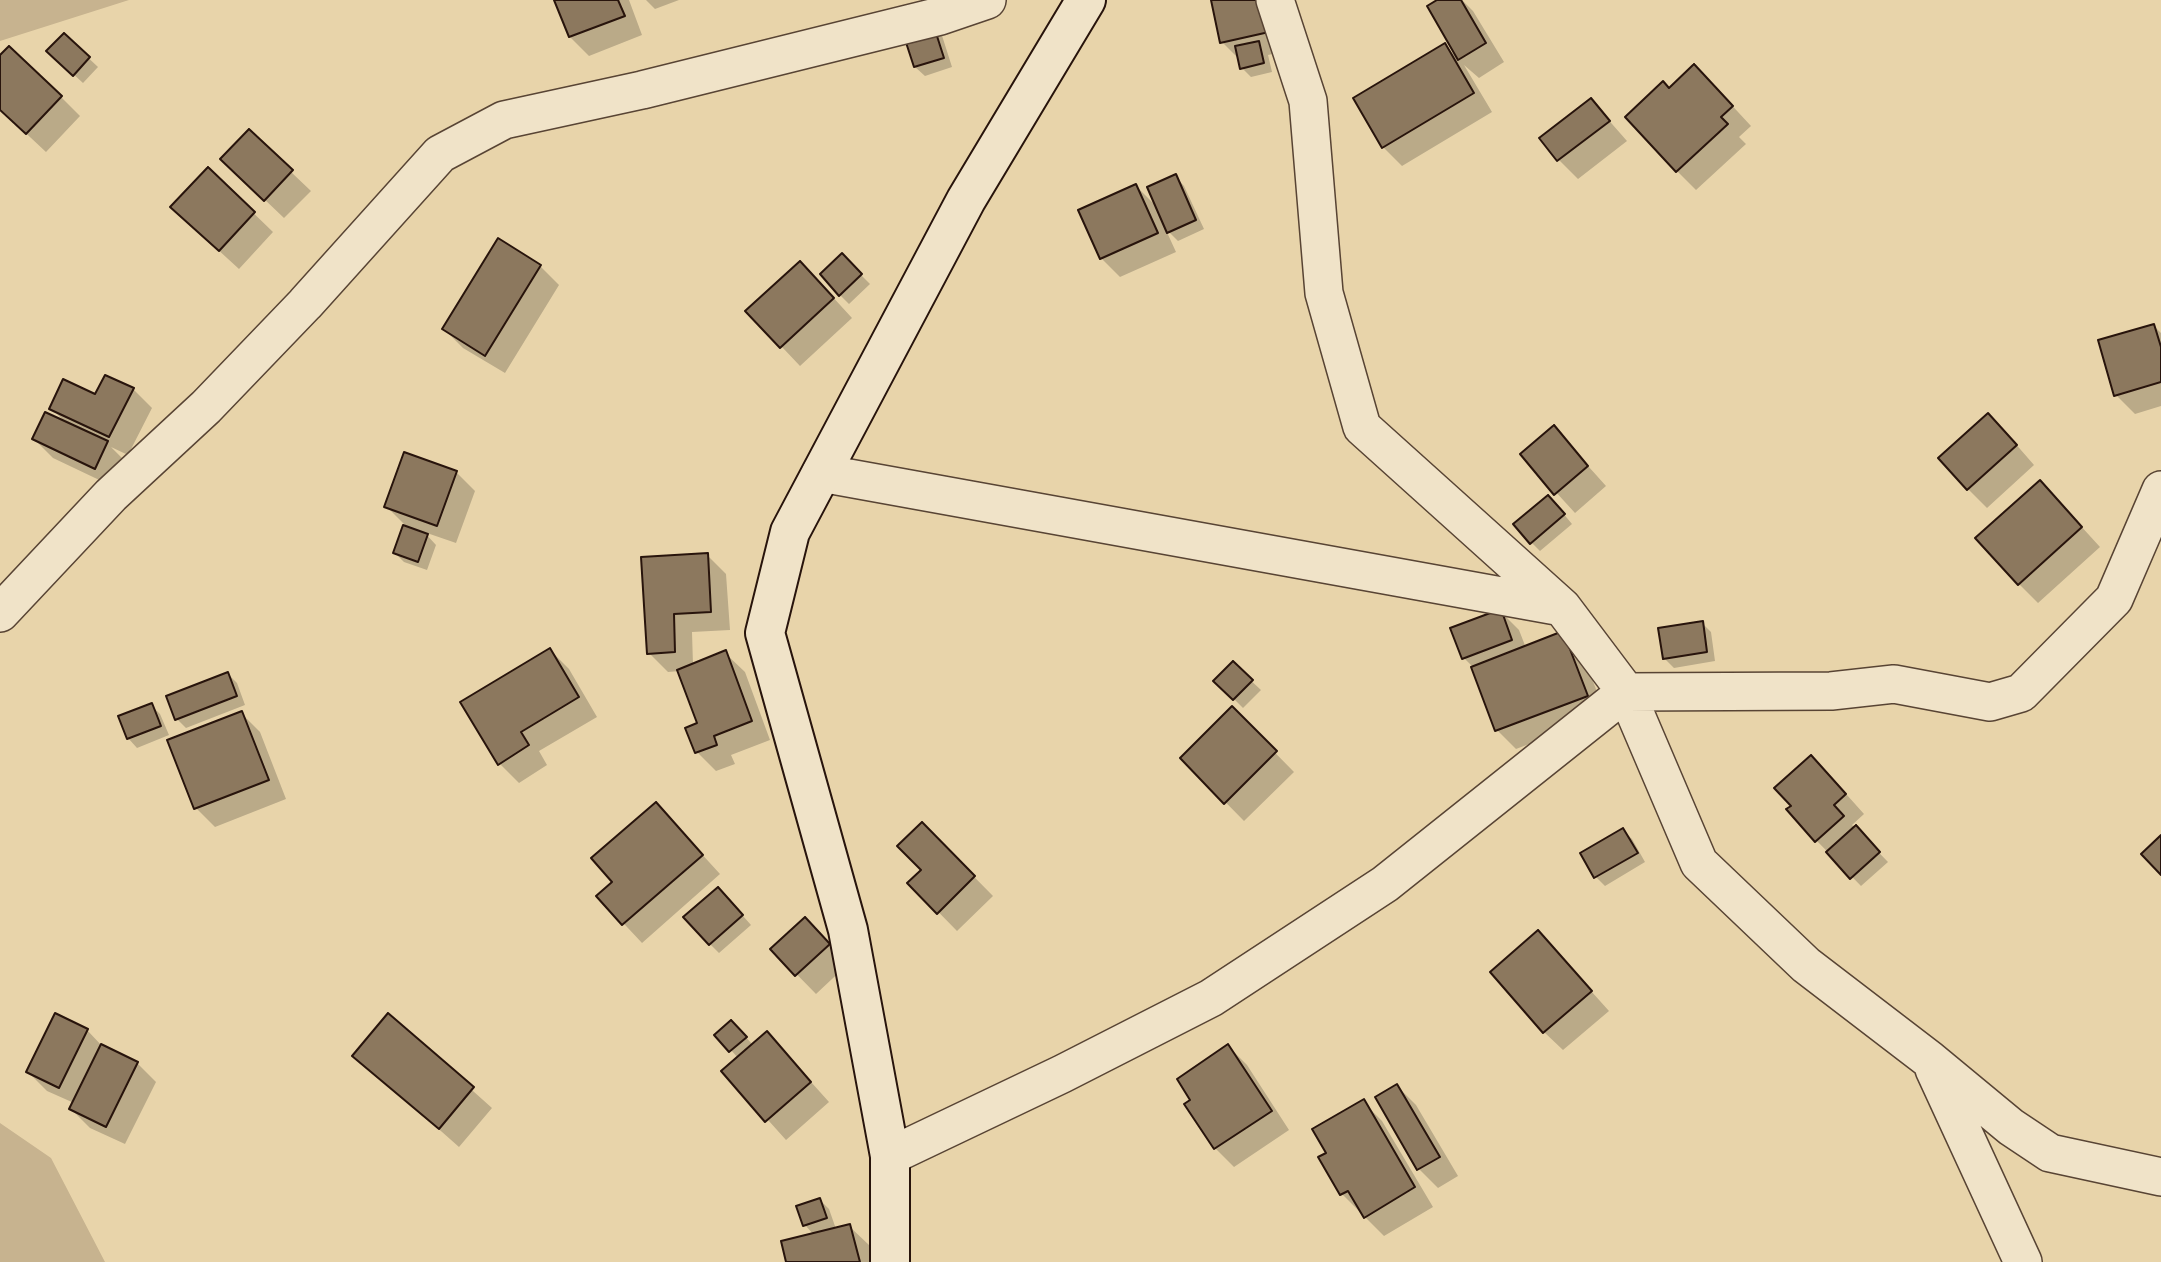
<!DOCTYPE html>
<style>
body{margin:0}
canvas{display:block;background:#e8d4aa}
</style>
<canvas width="2161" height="1262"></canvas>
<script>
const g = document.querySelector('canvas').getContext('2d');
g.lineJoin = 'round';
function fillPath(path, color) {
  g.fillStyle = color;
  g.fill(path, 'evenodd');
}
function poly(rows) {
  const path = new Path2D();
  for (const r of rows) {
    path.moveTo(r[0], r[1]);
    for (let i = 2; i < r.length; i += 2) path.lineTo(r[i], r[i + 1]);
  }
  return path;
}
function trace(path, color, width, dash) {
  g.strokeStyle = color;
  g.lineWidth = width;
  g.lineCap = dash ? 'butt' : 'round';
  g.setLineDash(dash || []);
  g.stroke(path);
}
fillPath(poly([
 [0,0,129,0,0,41],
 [0,1123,51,1158,105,1262,0,1262]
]), '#c7b38f');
fillPath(poly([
 [556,0,629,0,642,35,589,56,570,37],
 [646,0,679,0,655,9],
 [1213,0,1296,49,1268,55,1272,72,1251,77,1242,68,1240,60,1222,42],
 [1441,0,1462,0,1473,11,1504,62,1479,78,1464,65,1492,112,1402,166,1383,147,1445,45,1458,59],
 [938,23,952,67,925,76,915,67],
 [64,35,98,67,83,83,58,60],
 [0,58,61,97,80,116,46,152,0,109],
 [1713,85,1751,126,1739,137,1746,144,1696,190,1677,171,1669,90],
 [1591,100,1627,141,1578,179,1559,160],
 [249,132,311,191,284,218,242,178],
 [208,169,273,232,239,269,192,226],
 [1175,176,1184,186,1204,229,1178,241,1165,228,1176,252,1120,277,1101,258,1136,186,1158,208],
 [842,256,870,284,849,304,840,295],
 [540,266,559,285,505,373,463,348,444,329],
 [819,282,852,318,800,366,748,311],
 [2154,326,2161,333,2161,406,2135,414,2116,395],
 [133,389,152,408,128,455,111,447,126,462,114,487,53,458,34,439,66,423,51,408],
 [1554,428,1606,486,1575,513,1522,455],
 [2007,434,2034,465,1987,508,1968,489],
 [456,472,475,491,456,543,424,532,436,545,427,570,404,562,395,553,410,530,387,507],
 [2058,501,2100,547,2038,603,2019,584],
 [1557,506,1572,524,1540,551,1531,542],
 [707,555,726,574,730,630,692,632,693,665,725,653,745,672,770,740,731,755,735,764,716,771,697,752,699,724,680,671,668,672,649,653],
 [1500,611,1519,630,1526,648,1563,634,1582,653,1606,715,1516,749,1497,730,1473,667,1464,658],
 [1702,623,1711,632,1715,661,1674,668,1665,659],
 [550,650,569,669,597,717,539,751,547,765,519,783,500,764],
 [1233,664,1261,690,1243,708,1216,681],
 [228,674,237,683,245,705,186,728,177,719],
 [151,705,160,714,169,735,137,748,128,738],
 [1232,709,1294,772,1244,821,1182,758],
 [241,713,260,732,286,799,215,827,196,808],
 [1830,776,1864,814,1852,825,1888,862,1861,886,1816,840],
 [656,804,720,874,642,943,598,896,614,882],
 [922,824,993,896,957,931,910,883,923,870],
 [1623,830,1632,839,1645,862,1605,886,1596,877,1582,854],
 [727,898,751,925,719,953,710,944],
 [1538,932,1609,1011,1563,1050,1544,1032],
 [823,938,848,964,816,994,772,949],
 [389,1016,492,1108,459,1147,355,1055],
 [87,1030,103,1047,137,1063,156,1082,125,1144,90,1128,71,1109,74,1103,47,1091,28,1072],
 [740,1031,753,1045,785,1053,829,1102,786,1140,724,1071,738,1058,731,1050],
 [1228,1046,1247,1065,1289,1130,1234,1167,1215,1148,1193,1100],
 [1397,1086,1416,1105,1458,1176,1438,1188,1419,1169],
 [1363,1102,1382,1121,1433,1207,1384,1236,1342,1194,1328,1154],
 [820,1200,829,1209,836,1229,849,1226,869,1245,873,1262,788,1262,814,1235,805,1225]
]), '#0003');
const building = poly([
 [554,0,618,0,625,16,569,37,554,0],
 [1211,0,1272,0,1278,30,1220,43,1211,0],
 [1437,0,1461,0,1486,43,1458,60,1427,6,1437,0],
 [929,11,944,58,914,67,899,21,929,11],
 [64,33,90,57,73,76,46,51,64,33],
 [1259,41,1264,63,1240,69,1235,46,1259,41],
 [1445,43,1474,93,1382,148,1353,98,1445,43],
 [9,46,62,96,26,134,0,110,0,55,9,46],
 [1694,64,1733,106,1721,117,1728,124,1676,172,1625,117,1663,81,1669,88,1694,64],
 [1591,98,1610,121,1557,161,1539,138,1591,98],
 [249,129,293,170,264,201,220,159,249,129],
 [208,167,255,212,219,251,170,207,208,167],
 [1176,174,1196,220,1167,233,1147,187,1176,174],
 [1136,184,1158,233,1100,259,1078,210,1136,184],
 [498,238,541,265,485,356,442,329,498,238],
 [842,253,862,274,839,296,820,274,842,253],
 [800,261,834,298,780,348,745,311,800,261],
 [2154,324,2161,347,2161,382,2114,396,2098,340,2154,324],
 [105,375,134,388,109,437,49,409,63,379,95,394,105,375],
 [45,412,108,441,95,469,32,439,45,412],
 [1988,413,2017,445,1967,490,1938,458,1988,413],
 [1554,425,1588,466,1554,495,1520,454,1554,425],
 [404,452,457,471,437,526,384,507,404,452],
 [2040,480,2082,527,2018,585,1975,538,2040,480],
 [1548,495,1565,514,1530,544,1513,524,1548,495],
 [403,525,428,534,418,562,393,553,403,525],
 [708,553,711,612,674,614,675,652,647,654,641,557,708,553],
 [1501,609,1512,640,1462,659,1450,628,1501,609],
 [1703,621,1707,652,1663,659,1658,628,1703,621],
 [1563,631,1588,696,1495,731,1471,667,1563,631],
 [550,648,579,697,521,732,529,745,498,765,460,702,550,648],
 [726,650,752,721,714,736,717,745,695,753,685,728,697,723,677,670,726,650],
 [1233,661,1253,680,1233,700,1213,681,1233,661],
 [228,672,237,696,175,720,166,696,228,672],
 [152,703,161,726,127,739,118,716,152,703],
 [1232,706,1277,751,1224,804,1180,758,1232,706],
 [242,711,269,780,194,809,167,740,242,711],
 [1811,755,1846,794,1834,805,1844,816,1815,842,1786,809,1791,806,1774,788,1811,755],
 [656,802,703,855,622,925,596,896,612,882,591,858,656,802],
 [922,822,975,876,937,914,907,883,921,870,897,846,922,822],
 [1856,825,1880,852,1850,879,1826,852,1856,825],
 [1623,828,1638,853,1594,878,1580,853,1623,828],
 [2161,835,2161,875,2141,854,2161,835],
 [718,887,743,915,709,945,683,917,718,887],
 [805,917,830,944,795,976,770,949,805,917],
 [1538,930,1592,991,1543,1033,1490,972,1538,930],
 [55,1013,88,1029,59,1088,26,1072,55,1013],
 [388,1013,474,1087,439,1129,352,1056,388,1013],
 [731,1020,747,1037,729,1052,714,1035,731,1020],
 [767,1031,811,1082,765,1122,721,1071,767,1031],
 [101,1044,138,1062,106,1127,69,1109,101,1044],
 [1228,1044,1272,1111,1214,1149,1184,1104,1190,1100,1177,1079,1228,1044],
 [1397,1084,1440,1157,1417,1170,1375,1097,1397,1084],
 [1364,1099,1415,1187,1364,1218,1348,1191,1340,1195,1318,1157,1326,1153,1312,1129,1364,1099],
 [820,1198,827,1218,803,1226,796,1206,820,1198],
 [850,1224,860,1262,786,1262,781,1241,850,1224]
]);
fillPath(building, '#8c785e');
trace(building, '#28140c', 2);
const street = poly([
 [1275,0,1308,101,1324,293,1362,427,1562,607,1626,692,1699,863,1806,965,1930,1060,2011,1127,2050,1153,2161,1177],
 [821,473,1562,607],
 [0,613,111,495,206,407,305,304,440,154,504,120,642,90,940,16,987,0],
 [1934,1069,2023,1262],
 [890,1156,1062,1074,1211,998,1385,884,1626,692,1831,691,1894,684,1990,702,2021,693,2114,599,2161,490]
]);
const secondary = poly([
 [890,1262,890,1156,848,930,765,633,790,532,966,200,1086,0]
]);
trace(street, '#584434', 40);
trace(secondary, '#28140c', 42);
trace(street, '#f0e3c8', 37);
trace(secondary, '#f0e3c8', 38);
</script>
